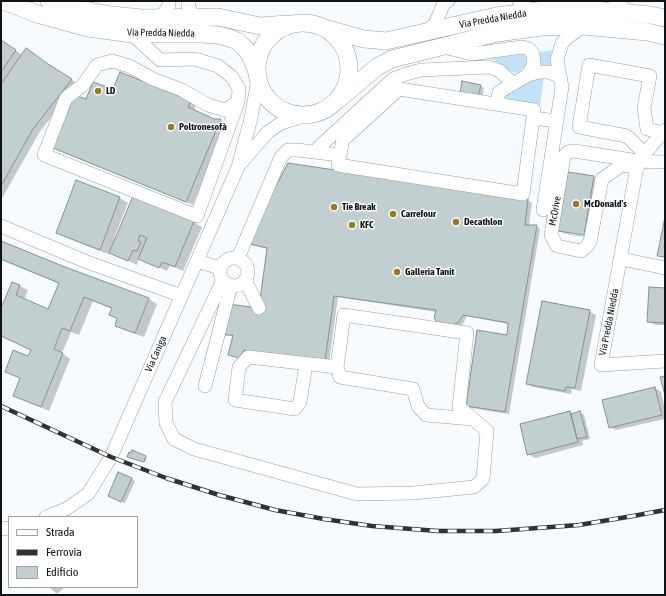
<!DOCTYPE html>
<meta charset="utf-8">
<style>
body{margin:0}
#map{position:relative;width:666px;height:596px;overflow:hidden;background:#f7fbfe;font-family:"Asap Condensed",sans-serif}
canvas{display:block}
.frame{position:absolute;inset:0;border:2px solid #0f1316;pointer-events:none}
.legend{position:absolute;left:8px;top:516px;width:130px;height:72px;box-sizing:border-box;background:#fff;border:1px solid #9fa1a2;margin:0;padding:5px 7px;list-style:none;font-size:12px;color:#0f1316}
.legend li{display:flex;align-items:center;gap:8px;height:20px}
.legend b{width:20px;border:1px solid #9fa1a2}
</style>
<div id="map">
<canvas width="666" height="596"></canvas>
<div class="frame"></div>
<ul class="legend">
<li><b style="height:5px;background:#fff"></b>Strada</li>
<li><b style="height:5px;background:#2f3336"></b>Ferrovia</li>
<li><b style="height:11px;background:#c1cfd1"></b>Edificio</li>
</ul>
</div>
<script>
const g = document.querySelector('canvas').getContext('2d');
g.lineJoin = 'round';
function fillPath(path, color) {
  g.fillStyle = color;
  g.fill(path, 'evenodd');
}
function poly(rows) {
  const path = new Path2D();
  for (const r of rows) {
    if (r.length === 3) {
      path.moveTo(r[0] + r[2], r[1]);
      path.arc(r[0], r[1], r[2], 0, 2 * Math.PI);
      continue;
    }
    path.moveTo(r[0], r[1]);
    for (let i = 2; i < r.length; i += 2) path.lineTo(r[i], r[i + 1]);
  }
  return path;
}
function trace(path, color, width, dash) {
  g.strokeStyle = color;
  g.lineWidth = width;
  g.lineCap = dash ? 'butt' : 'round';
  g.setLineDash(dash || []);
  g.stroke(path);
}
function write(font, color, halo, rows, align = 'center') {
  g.font = font + ' "Asap Condensed",sans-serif';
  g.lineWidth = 3;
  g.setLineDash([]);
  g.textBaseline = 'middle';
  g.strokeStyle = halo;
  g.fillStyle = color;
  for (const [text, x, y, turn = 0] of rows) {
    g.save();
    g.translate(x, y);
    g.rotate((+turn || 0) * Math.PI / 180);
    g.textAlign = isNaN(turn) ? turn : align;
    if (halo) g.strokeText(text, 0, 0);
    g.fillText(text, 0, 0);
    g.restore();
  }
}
fillPath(poly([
 [553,50,551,53,552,68,535,67,539,52],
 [527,54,526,65,519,72,514,73,490,58],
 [544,76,540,105,505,98,504,96,517,90,527,80]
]), '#c1e3f7');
fillPath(poly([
 [1,40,22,55,54,69,77,83,39,133,1,200],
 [480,86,484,88,482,98,465,95],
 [114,91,190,102,196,105,194,111,214,120,221,120,227,123,193,205,60,151,87,101],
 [289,164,528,200,532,203,529,226,536,226,540,229,509,414,471,408,468,405,508,336,509,324,467,316,463,324,456,328,436,312,338,297,329,362,243,359,229,355,233,336,230,336,226,334,260,309,268,249,251,245,247,243],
 [569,173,594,177,600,181,590,238,565,234,559,230],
 [565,231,589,235,589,237,565,233],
 [77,181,120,198,128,203,114,238,116,239,193,222,202,227,183,271,170,265,167,271,139,258,137,265,109,252,108,254,65,237,57,233],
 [1,242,65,268,149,299,157,304,144,337,124,330,116,325,118,319,110,315,112,309,93,301,79,335,71,332,62,353,70,359,49,411,14,395,21,379,6,371,29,358,32,350,1,336,1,311,20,286,28,290,24,300,49,311,60,284,1,260],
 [665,289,665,325,655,325,648,321],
 [589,311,596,315,581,391,572,389,571,394,533,387,527,383],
 [655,388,661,392,665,409,665,419,616,430,610,427],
 [570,412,573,414,580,412,584,415,590,439,582,441,583,445,535,458,528,454],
 [133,452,147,458,145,462,130,457],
 [131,478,135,481,125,503,113,498],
 [49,587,65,587,57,594]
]), '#0003');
const building = poly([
 [1,40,16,50,1,72,1,40],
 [26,48,48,64,72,79,33,129,1,186,1,84,26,48],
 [120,72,191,101,188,107,214,119,221,119,186,202,53,148,74,95,86,99,93,82,113,89,120,72],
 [462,81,481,85,478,97,460,93,462,81],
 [288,163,528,199,525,225,537,225,505,412,466,406,477,330,507,335,508,323,463,315,459,322,451,326,437,322,434,318,436,310,334,296,325,361,244,350,239,358,228,355,233,335,225,335,228,304,259,308,267,248,246,243,288,163],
 [568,172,594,176,584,235,558,231,568,172],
 [76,180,120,197,100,250,56,233,76,180],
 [133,196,194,221,175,267,162,262,159,268,138,259,147,238,140,235,138,241,141,242,137,251,133,250,128,261,109,253,133,196],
 [665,217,665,257,657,256,665,217],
 [1,241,65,267,149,298,135,333,115,326,117,318,109,315,112,308,84,297,70,331,62,328,54,349,63,353,41,407,13,396,20,378,5,372,13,350,28,356,31,350,1,336,1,308,12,282,20,285,16,295,48,309,59,283,1,259,1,241],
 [649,287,665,288,665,323,647,322,649,287],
 [542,301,590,310,575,388,566,387,565,391,526,384,542,301],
 [665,376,665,395,660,377,665,376],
 [655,387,662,415,609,428,602,400,655,387],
 [570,411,578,442,527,455,520,424,570,411],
 [580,411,587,437,577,439,571,414,580,411],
 [132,450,146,456,144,462,127,457,129,452,131,453,132,450],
 [118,472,132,478,121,502,108,496,118,472]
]);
fillPath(building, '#c1cfd1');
trace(building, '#859293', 1);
const minor = poly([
 [189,1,188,6,194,17],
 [519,1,532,12],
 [615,1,630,13],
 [162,17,169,5,169,1],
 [424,33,435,24,444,3,448,1],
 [132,34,160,60,195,59,218,66,232,77,239,89,238,102,225,110,208,105,182,90,153,79,129,66,112,61,97,65,83,85,66,98,44,155,197,216,238,102],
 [444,47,472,54,522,47,529,49,533,54,534,64,528,75],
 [399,89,534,110,523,194,338,165,343,140,399,89],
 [497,104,499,92,528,75,539,72,548,72,560,76],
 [533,118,557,121],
 [665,130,638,161,601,365,665,361],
 [319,147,393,79,406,74,421,70,489,67,500,71,513,84],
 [645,154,627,136,579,127,589,65,650,76,644,108,647,129,663,133],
 [240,164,268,132,281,123,304,116],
 [638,167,622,165,602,179,590,242,587,246,581,251,557,246,551,235,564,156,568,152,574,151,638,161,665,162],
 [543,210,562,87,557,60,562,43,568,37,583,26],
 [1,226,87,262,182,296],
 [238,258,281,157,288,150,297,150,340,155],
 [234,272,14],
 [621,259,665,268],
 [197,261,220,268],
 [223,280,165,402,166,423,174,439,194,449,357,494,413,493,474,487,483,479,487,431,459,407,467,333,344,315,337,367,340,377,413,389,418,406,426,415,473,419],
 [245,280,259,308],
 [306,364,300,402,295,409,235,400,239,367,248,357,337,367],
 [205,386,231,285],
 [46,517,66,509,88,494,111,457,238,167,251,118,258,80],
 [1,529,9,528]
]);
const major = poly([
 [4,1,37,14,88,28,132,34,201,34,218,35,230,38,237,41,244,47,250,55,257,72],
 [49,1,79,9,111,15,142,18,218,17,260,26,288,24],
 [303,69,46],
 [324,28,364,39,386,41,496,16,544,10,583,9,650,15,665,18],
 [338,100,377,67,392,59,497,33,542,27,583,26,647,32,665,36]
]);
trace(minor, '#95a0a6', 14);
trace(major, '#95a0a6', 18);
trace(minor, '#fff', 13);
trace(major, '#fff', 17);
const rail = poly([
 [1,406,111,457,166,478,219,495,275,510,324,519,372,526,438,531,496,531,579,525,633,516,665,510]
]);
trace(rail, '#2f3336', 4.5);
trace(rail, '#fff', 3, [9]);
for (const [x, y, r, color] of [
 [98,91,4,"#9a7b25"],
 [171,127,4,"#9a7b25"],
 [576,204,4,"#9a7b25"],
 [334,207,4,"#9a7b25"],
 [393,214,4,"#9a7b25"],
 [456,222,4,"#9a7b25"],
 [352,225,4,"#9a7b25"],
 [397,272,4,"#9a7b25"]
]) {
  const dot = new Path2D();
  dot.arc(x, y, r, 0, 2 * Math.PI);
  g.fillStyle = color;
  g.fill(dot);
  trace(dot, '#fff', 1.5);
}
write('10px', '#0f1316', '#fff', [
 ["Via Predda Niedda",493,19,-10],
 ["Via Predda Niedda",161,33,1],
 ["McDrive",555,211,-80],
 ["Via Predda Niedda",609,322,-79],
 ["Via Caniga",156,354,-66]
]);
write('bold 10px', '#0f1316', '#fff', [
 ["LD",106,91],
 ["Poltronesofà",179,127],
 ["McDonald's",584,204],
 ["Tie Break",342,207],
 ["Carrefour",401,214],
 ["Decathlon",464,222],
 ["KFC",360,225],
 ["Galleria Tanit",405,272]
], 'left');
</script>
